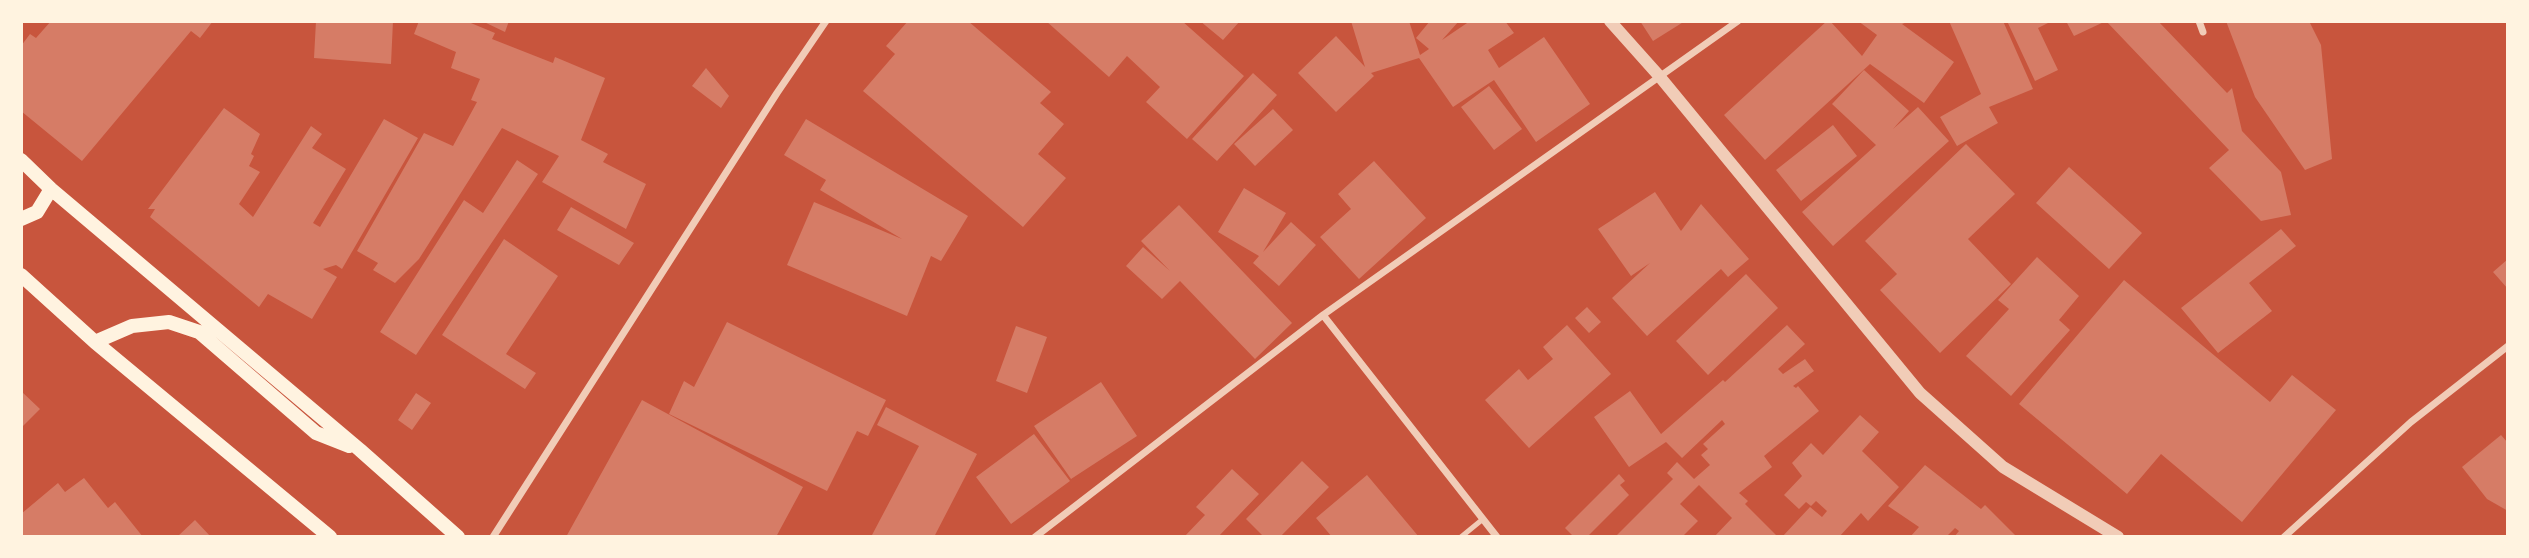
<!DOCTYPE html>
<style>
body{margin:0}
#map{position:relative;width:2529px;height:558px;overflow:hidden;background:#c8553d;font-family:"Golos Text",sans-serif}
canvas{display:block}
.frame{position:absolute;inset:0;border:23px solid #fff3e0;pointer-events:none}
</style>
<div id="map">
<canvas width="2529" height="558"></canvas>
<div class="frame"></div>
</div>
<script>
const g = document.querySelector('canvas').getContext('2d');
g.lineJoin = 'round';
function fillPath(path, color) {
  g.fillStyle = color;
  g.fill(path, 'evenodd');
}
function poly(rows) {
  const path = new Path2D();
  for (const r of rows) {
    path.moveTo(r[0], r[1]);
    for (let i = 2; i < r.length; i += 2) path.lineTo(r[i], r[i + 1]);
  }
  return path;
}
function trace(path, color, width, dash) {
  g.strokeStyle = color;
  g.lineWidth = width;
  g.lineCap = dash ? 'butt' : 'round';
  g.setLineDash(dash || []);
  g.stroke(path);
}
fillPath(poly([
 [51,21,213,21,200,38,191,31,82,161,21,111,21,46,30,34,36,38],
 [316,21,393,21,391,64,314,58],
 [419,21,466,21,495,33,492,39,553,63,555,57,605,78,581,140,608,154,603,162,646,184,626,229,542,182,559,156,502,128,419,259,395,283,373,270,378,263,357,251,424,133,453,146,477,102,471,100,480,79,451,68,456,52,414,34],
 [482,21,509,21,505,32],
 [908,21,968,21,1051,92,1040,103,1064,124,1038,154,1066,178,1023,227,863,91,895,54,886,46],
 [1046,21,1182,21,1244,76,1187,139,1146,102,1160,87,1127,56,1109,77],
 [1200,21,1240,21,1223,40],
 [1351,21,1409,21,1420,55,1429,49,1416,38,1430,21,1459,21,1442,40,1470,21,1505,21,1514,33,1488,50,1499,68,1544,37,1590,104,1536,142,1494,80,1453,107,1419,58,1371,73,1374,76,1336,112,1298,73,1336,36,1365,67],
 [1640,21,1685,21,1653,41],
 [1827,21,1830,21,1862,56,1877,35,1858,21,1897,21,1900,23,1899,21,1910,21,1902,24,1954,62,1924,103,1870,64,1765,160,1724,115],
 [1949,21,2003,21,2033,89,1989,107,1998,123,1957,146,1940,117,1981,94],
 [2007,21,2052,21,2038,28,2058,70,2035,81],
 [2066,21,2158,21,2227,93,2232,88,2242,131,2281,172,2291,215,2261,221,2209,168,2229,150,2106,21,2074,36],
 [2226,21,2309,21,2321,45,2332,159,2305,170,2255,97],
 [706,68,729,96,721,108,692,86],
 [1864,70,1909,111,1893,129,1918,107,1949,141,1833,246,1802,212,1876,145,1832,104],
 [1253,73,1277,95,1217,161,1192,139],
 [1489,86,1522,129,1494,150,1461,107],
 [224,108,260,134,251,154,254,156,249,166,260,172,239,204,253,217,311,126,322,134,312,148,346,169,313,223,320,227,384,119,418,138,342,269,336,265,323,269,337,277,312,319,268,294,259,307,150,217,155,209,148,209],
 [1273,109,1293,130,1255,166,1234,144],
 [806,119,968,216,941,261,931,256,907,316,787,265,814,202,902,239,820,190,826,180,784,155],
 [1833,125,1857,156,1801,201,1776,170],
 [1966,144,2015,194,1968,239,2011,284,1940,353,1880,290,1897,274,1865,241],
 [517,160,538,174,416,355,380,332,464,200,483,213],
 [1374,161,1426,218,1359,279,1320,237,1351,209,1338,194],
 [2069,167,2142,233,2109,269,2036,203],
 [1244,188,1286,213,1263,252,1291,222,1316,245,1279,286,1253,263,1259,256,1218,232],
 [1655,192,1681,231,1701,204,1749,259,1728,277,1721,269,1647,336,1612,298,1650,263,1631,276,1598,229],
 [1179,205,1292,323,1255,359,1180,281,1162,299,1126,266,1143,247,1170,271,1141,241],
 [571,207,634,243,619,265,557,230],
 [2281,229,2296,246,2249,283,2272,311,2218,353,2181,308],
 [504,239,558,276,506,354,536,373,525,389,442,335],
 [2037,257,2079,296,2059,320,2070,330,2011,396,1966,356,2009,309,1998,300],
 [2508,259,2508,289,2493,272],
 [1746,274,1778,308,1708,375,1676,341],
 [2124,280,2270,402,2292,375,2336,410,2242,522,2161,454,2127,494,2019,404],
 [1587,307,1601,322,1589,333,1575,318],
 [727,322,886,400,868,436,857,431,827,491,669,414,684,381,694,387],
 [1567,325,1611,374,1529,448,1485,400,1519,369,1528,380,1553,359,1543,347],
 [1787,325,1805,344,1778,369,1783,374,1805,359,1814,371,1793,386,1796,388,1798,386,1819,411,1764,456,1772,467,1739,493,1748,501,1745,504,1778,537,1714,537,1732,518,1699,485,1680,504,1698,521,1682,537,1615,537,1673,479,1667,473,1677,462,1694,479,1710,465,1701,455,1708,449,1703,444,1725,424,1722,420,1682,458,1666,442,1629,467,1594,417,1630,391,1661,434,1723,380,1725,382],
 [1016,326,1047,337,1027,393,996,381],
 [1101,382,1137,436,1071,479,1034,426],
 [21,391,40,409,21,428],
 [416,393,431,403,412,430,398,420],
 [642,400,803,487,776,537,566,537],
 [886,407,977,454,934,537,876,537,872,535,919,446,877,425],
 [1860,415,1879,432,1862,451,1899,487,1868,521,1861,513,1839,537,1782,537,1810,507,1822,517,1827,511,1816,501,1811,506,1806,502,1799,509,1784,495,1802,476,1792,463,1811,443,1823,455],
 [1034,434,1070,481,1011,524,976,477],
 [2501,435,2508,443,2508,511,2487,499,2462,467],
 [1302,461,1329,487,1280,537,1264,537,1246,519],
 [1925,465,1981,509,1985,505,2017,537,1954,537,1959,531,1955,528,1946,537,1910,537,1919,527,1888,506],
 [1232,469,1259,494,1218,537,1184,537,1205,515,1196,507],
 [1619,474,1625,481,1620,485,1629,495,1587,537,1574,537,1565,528],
 [1367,475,1419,537,1332,537,1316,518],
 [84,478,108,508,115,502,143,537,21,537,21,514,58,483,65,492],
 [195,520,211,537,177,537]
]), '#d67c66');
trace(poly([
 [1461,537,1483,519]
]), '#f1ccb7', 5);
trace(poly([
 [2199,21,2203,32],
 [1323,315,1497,537],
 [493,537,777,93,826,21],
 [1035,537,1323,315,1738,21],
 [2284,537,2411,422,2508,346]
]), '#f1ccb7', 7);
trace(poly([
 [1610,21,1660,77,1920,393,2003,467,2118,537]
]), '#f1ccb7', 12);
trace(poly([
 [21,160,51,189,360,450,458,537],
 [21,219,37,212,51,189],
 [21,275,95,342,330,537],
 [95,342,132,326,169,322,199,332,316,433,349,446]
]), '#fff3e0', 14);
</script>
